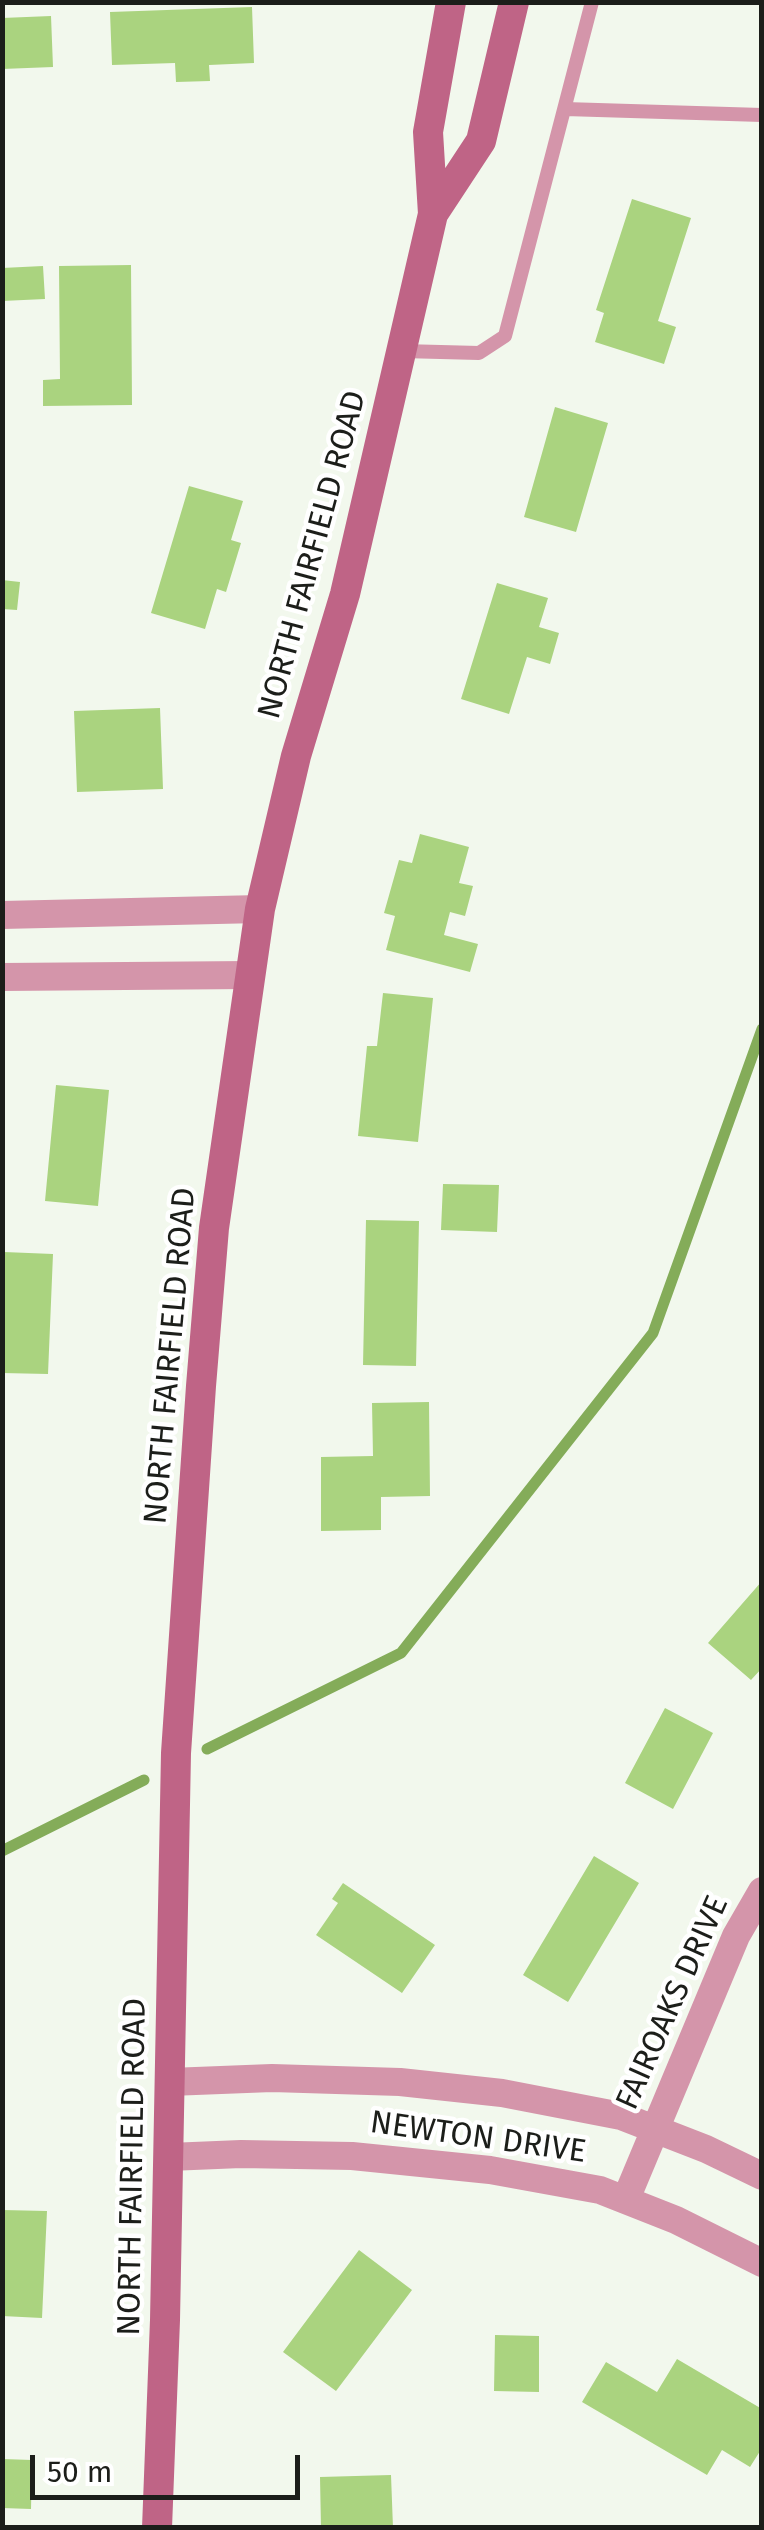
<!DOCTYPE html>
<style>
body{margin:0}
#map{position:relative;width:764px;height:2530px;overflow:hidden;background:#f2f8ed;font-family:"Fira Sans",sans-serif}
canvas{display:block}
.frame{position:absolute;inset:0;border:5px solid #1c1e1a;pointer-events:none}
.scale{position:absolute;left:30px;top:2455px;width:270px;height:45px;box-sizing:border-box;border:5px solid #1c1e1a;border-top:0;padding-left:12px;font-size:30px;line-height:35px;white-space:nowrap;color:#1c1e1a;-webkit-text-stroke:8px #fff;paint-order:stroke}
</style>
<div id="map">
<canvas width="764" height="2530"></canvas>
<div class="frame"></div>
<div class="scale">50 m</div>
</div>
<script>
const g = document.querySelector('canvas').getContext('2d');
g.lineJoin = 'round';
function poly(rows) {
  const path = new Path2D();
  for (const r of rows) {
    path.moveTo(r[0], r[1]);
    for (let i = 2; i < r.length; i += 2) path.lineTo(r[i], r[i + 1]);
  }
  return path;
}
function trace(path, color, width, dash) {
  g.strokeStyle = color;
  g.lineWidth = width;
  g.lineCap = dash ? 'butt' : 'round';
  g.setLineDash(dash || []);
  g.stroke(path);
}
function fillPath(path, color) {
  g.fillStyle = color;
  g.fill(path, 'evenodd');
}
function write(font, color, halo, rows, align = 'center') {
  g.font = font + ' "Fira Sans",sans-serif';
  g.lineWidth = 9;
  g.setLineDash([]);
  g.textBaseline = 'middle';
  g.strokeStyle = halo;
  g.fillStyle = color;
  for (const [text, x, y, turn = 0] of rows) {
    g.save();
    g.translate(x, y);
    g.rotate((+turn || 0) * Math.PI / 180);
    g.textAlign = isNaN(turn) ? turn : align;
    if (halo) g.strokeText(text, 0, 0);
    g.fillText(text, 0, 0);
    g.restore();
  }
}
trace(poly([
 [207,1749,401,1653,653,1333,762,1029],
 [2,1851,144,1780]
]), '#84ac59', 11);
fillPath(poly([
 [252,7,254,63,209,65,210,81,176,82,175,63,112,65,110,12],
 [51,16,53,67,2,69,2,18],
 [632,199,691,218,658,321,676,327,664,364,595,342,604,313,596,310],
 [131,265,132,405,43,406,43,380,60,379,59,266],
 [43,266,45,299,2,301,2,268],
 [555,407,608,423,576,532,524,517],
 [189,486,243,501,231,540,241,543,226,592,217,589,205,629,151,613],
 [2,580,20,582,17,610,2,609],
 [497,583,548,598,539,627,559,633,550,664,527,657,509,714,461,699],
 [160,708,163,789,77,792,74,711],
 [420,834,469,847,459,883,473,886,465,916,450,912,444,935,478,944,470,972,386,950,395,916,384,913,399,860,412,863],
 [383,993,433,998,418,1142,358,1136,367,1046,377,1046],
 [56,1085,109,1090,98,1206,45,1201],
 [443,1184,499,1185,497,1232,441,1230],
 [366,1220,419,1221,416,1366,363,1365],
 [4,1252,53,1254,48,1374,2,1373],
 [429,1402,430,1496,381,1497,381,1530,321,1531,321,1457,373,1456,372,1403],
 [762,1581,762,1668,751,1680,708,1643],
 [665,1708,713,1733,673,1809,625,1783],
 [594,1856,639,1883,568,2002,523,1975],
 [343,1883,435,1945,402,1993,316,1935,338,1903,332,1899],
 [2,2210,47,2211,42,2318,2,2316],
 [359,2250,412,2290,336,2391,283,2352],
 [495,2335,539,2336,539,2392,494,2391],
 [677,2359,762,2409,762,2448,750,2467,722,2450,707,2475,582,2402,606,2362,657,2392],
 [2,2459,32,2460,31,2509,2,2508],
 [391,2475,393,2528,321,2528,320,2477]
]), '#aad37f');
trace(poly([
 [565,109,762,115],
 [402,351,479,353,505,336,592,2]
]), '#d495aa', 14);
trace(poly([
 [2,915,260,909],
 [2,977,249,975],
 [170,2082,272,2078,400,2082,502,2093,621,2116,706,2149,762,2176],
 [169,2157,241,2154,352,2156,490,2170,600,2190,676,2220,762,2263],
 [626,2199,736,1936,762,1891]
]), '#d495aa', 28);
trace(poly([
 [433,214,481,141,514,2],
 [157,2528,165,2320,176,1753,201,1386,214,1228,260,909,296,756,345,594,433,214,428,132,451,2]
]), '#bf6486', 30);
write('32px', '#1c1e1a', '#fff', [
 ["NORTH FAIRFIELD ROAD",313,555,-75],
 ["NORTH FAIRFIELD ROAD",171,1356,-85],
 ["FAIROAKS DRIVE",673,2003,-66],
 ["NEWTON DRIVE",478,2138,8],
 ["NORTH FAIRFIELD ROAD",133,2167,-89]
]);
</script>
